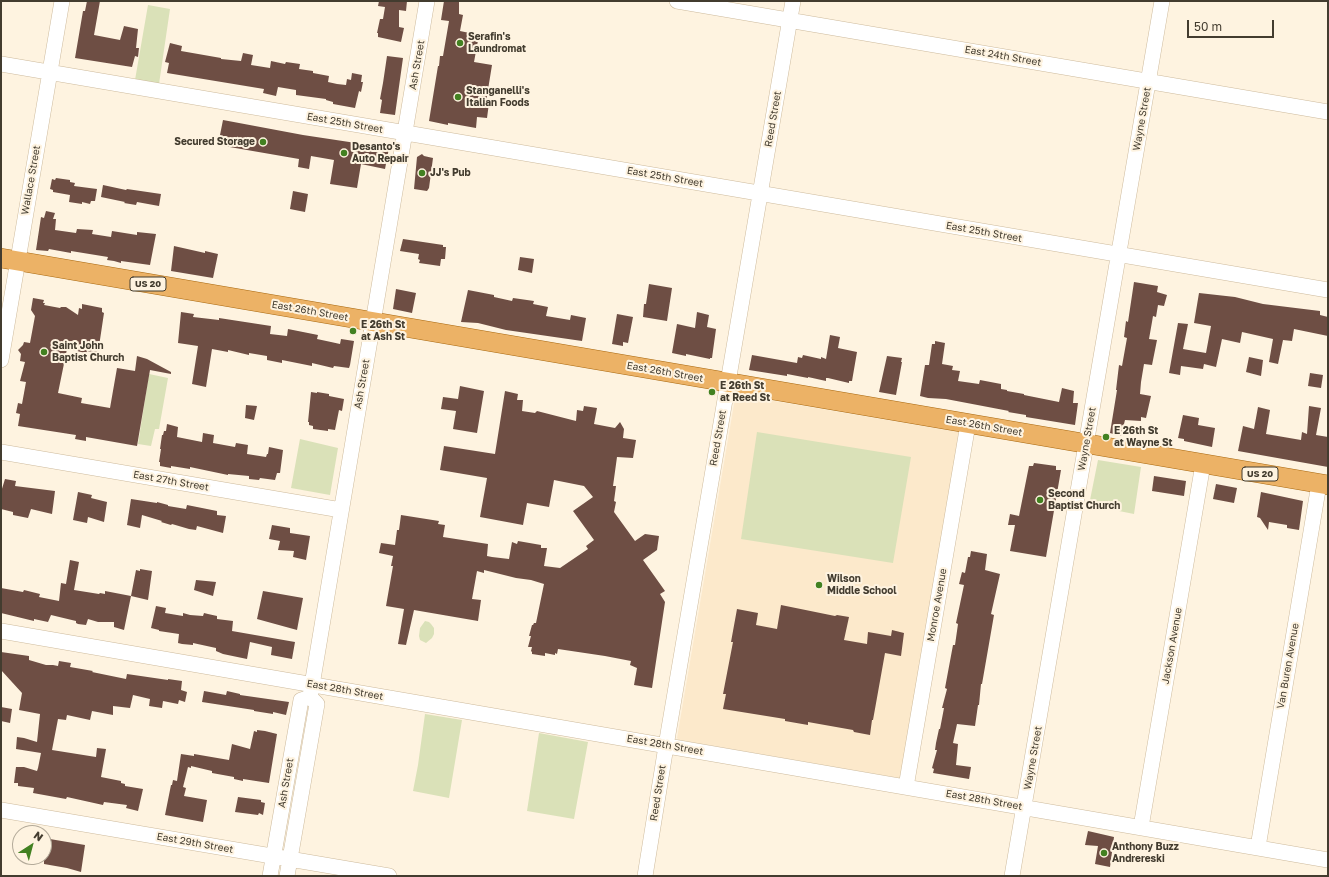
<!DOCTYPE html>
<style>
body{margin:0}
#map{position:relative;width:1329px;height:877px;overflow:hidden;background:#fef3e0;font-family:"Golos Text",sans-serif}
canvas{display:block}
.frame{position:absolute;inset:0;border:2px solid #433c2f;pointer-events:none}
.north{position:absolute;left:12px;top:825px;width:40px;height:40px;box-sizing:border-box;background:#fef3e0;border:1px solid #b3aa99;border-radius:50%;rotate:36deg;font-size:11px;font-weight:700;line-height:16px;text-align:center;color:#433c2f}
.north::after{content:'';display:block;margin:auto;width:14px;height:18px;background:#428121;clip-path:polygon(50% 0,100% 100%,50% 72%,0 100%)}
.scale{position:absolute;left:1187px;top:20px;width:87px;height:18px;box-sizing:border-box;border:2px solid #433c2f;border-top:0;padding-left:5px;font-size:12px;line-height:14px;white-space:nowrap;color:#433c2f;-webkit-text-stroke:3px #fef3e0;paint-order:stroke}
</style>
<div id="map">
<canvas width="1329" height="877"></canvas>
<div class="frame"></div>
<div class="north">N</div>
<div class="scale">50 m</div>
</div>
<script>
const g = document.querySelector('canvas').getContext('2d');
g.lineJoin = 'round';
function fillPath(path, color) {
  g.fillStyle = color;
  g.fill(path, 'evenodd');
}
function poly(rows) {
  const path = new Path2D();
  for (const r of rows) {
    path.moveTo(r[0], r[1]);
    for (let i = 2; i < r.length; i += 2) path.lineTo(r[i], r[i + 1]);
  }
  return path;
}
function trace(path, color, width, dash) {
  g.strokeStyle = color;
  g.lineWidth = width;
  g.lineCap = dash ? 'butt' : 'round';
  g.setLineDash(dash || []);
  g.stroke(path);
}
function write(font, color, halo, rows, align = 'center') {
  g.font = font + ' "Golos Text",sans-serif';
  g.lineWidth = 4;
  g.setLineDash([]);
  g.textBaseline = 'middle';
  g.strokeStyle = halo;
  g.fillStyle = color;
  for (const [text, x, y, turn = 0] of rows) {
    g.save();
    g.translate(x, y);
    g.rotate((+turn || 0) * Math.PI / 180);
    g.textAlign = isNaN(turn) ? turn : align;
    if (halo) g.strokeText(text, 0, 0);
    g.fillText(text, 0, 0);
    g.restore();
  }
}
fillPath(poly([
 [739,395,958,432,960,434,901,776,899,778,679,740,677,738,735,398]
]), '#fce9cb');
fillPath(poly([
 [148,5,170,9,159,84,135,80],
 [149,374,168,378,159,429,155,429,151,446,138,444],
 [757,432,911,457,893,563,741,539],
 [300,439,338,448,330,495,291,488],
 [1098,460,1141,467,1134,514,1089,505],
 [425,621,429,622,431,624,434,628,434,634,432,638,426,643,420,640,419,636,420,628],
 [425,714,462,720,449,798,413,791,418,765],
 [539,733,588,742,574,819,527,811]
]), '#dae1b8');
fillPath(poly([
 [87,1,100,1,94,35,120,40,124,26,138,29,136,48,139,48,138,57,135,56,132,67,75,58,83,11,85,11],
 [379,1,407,1,406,11,399,10,399,27,404,28,401,42,378,37,378,33,377,33,380,19,383,19,385,7,378,6],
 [444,1,459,1,459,14,463,15,460,31,479,35,474,62,492,65,486,102,489,103,487,118,477,117,476,128,448,123,448,125,429,121,438,66,439,66,440,56,443,56,449,21,441,20],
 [170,43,182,46,181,51,221,58,221,59,241,61,243,53,253,55,251,65,270,68,271,61,285,64,286,62,300,64,299,69,313,71,313,73,329,76,328,82,337,84,346,85,347,79,351,80,352,73,362,75,361,82,363,82,361,92,359,91,355,108,333,104,333,102,326,100,326,99,296,95,296,90,278,87,276,96,263,93,264,89,167,73,169,63,165,62],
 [387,56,403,58,395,115,380,113,382,100,380,99,383,83],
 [223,120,303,135,389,148,385,169,361,164,357,188,330,184,334,160,311,156,309,169,298,167,299,159,218,145],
 [422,154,424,156,433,158,429,188,427,191,414,189,417,157],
 [56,178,70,180,70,182,75,183,74,186,97,189,95,201,91,201,90,204,82,202,82,204,69,202,70,195,53,192,53,190,50,189,52,179,55,180],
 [103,185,126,190,127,189,161,194,159,206,137,202,136,205,124,203,125,202,101,197],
 [293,191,308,194,305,212,290,209],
 [46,211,55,213,53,219,56,219,55,230,76,233,77,229,93,230,92,234,111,237,112,231,137,235,137,232,156,234,150,265,121,261,121,263,114,261,107,260,108,257,71,251,71,253,49,249,48,251,36,250,41,217,44,218],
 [403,239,443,245,443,247,446,247,445,259,441,259,440,266,419,263,420,260,418,259,419,254,400,251],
 [174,246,205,253,205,251,218,254,213,278,171,271],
 [520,257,534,259,532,273,518,270],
 [1134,282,1158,286,1157,292,1167,295,1164,306,1158,305,1156,317,1153,316,1152,322,1149,339,1157,340,1152,365,1144,364,1141,382,1140,394,1151,396,1146,418,1141,417,1141,421,1125,420,1121,436,1110,433,1117,390,1116,390,1119,365,1122,366,1127,338,1124,337,1126,321,1128,322],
 [649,284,672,288,667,321,643,317,644,304,646,304],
 [396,289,416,293,412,313,393,309],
 [468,290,494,295,494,297,512,301,513,298,534,301,533,304,548,307,546,316,570,320,571,315,586,318,582,341,506,330,478,323,461,322],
 [1199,293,1235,297,1263,304,1320,311,1320,315,1328,317,1328,336,1294,329,1292,341,1283,340,1278,364,1269,362,1273,339,1242,332,1240,343,1222,339,1216,367,1204,364,1203,369,1181,366,1180,375,1169,373,1178,323,1188,324,1183,349,1206,353,1211,326,1194,323],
 [33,298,44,300,43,303,45,303,44,305,60,308,61,307,66,307,78,315,79,308,82,309,82,304,102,308,102,312,104,313,98,353,87,351,86,353,67,349,58,393,82,398,81,403,110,408,117,368,135,371,137,356,147,359,171,372,171,374,150,370,137,446,86,437,86,441,75,439,76,435,18,426,20,414,16,413,18,403,22,404,26,382,20,381,25,362,20,361,21,354,18,350,23,345,24,342,30,343,35,316,31,310],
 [181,312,194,314,193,317,219,320,219,318,271,326,270,334,287,336,288,329,318,335,317,339,331,342,340,344,341,339,354,341,350,365,349,368,334,366,333,368,312,363,312,366,282,360,282,363,267,360,267,356,249,353,249,355,228,350,228,352,212,349,206,387,192,384,198,346,178,343],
 [697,312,709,315,707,327,716,329,712,358,710,358,710,359,686,354,686,356,672,353,677,324,695,328],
 [617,314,633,317,628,343,623,342,623,346,612,344],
 [830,335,840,337,838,348,857,352,852,381,849,381,849,383,828,378,826,378,826,381,808,377,808,378,787,374,787,376,749,370,752,355,797,363,798,357,802,358,803,355,821,359,821,357,826,359],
 [935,341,945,343,942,364,953,366,952,370,960,371,958,381,979,384,980,380,1001,384,1001,389,1007,390,1007,391,1024,394,1024,395,1059,402,1062,388,1074,391,1073,403,1078,403,1075,425,1026,417,1026,415,1008,412,1009,411,946,399,928,398,920,396,925,365,929,365,932,344,935,344],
 [887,356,902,358,901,362,902,362,896,395,879,392],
 [1249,357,1263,360,1261,376,1246,372],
 [1310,373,1323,375,1321,388,1308,386],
 [460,386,484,391,477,433,453,429,456,411,441,409,443,397,458,399],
 [505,391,518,394,517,400,523,400,522,411,535,413,537,411,576,421,577,410,583,411,584,406,597,408,594,424,615,428,620,422,624,429,623,438,636,440,633,458,617,457,613,486,616,486,614,501,616,502,614,512,635,541,645,534,659,536,657,550,643,560,665,591,660,594,665,602,652,688,634,685,637,668,630,665,631,661,605,656,558,649,557,654,555,653,555,655,545,653,545,656,532,654,532,652,531,651,532,647,528,647,531,636,529,636,532,625,533,625,534,623,536,623,544,584,531,580,516,578,484,570,484,573,477,571,472,599,481,600,478,621,414,610,406,645,398,644,404,609,386,606,393,566,391,566,393,556,379,553,381,543,395,545,397,530,399,530,401,515,439,521,438,524,445,525,443,537,488,544,487,556,492,557,509,559,512,542,517,544,518,541,541,545,541,548,547,548,544,566,560,568,588,549,586,546,594,540,573,511,593,497,584,486,554,480,549,507,527,503,523,525,480,517,487,478,440,470,444,446,495,454],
 [311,392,317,393,317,392,329,394,329,396,344,399,342,411,339,410,335,430,328,429,328,431,313,429,313,426,309,425,309,422,308,422],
 [246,405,257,406,254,420,245,418],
 [1309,406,1321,408,1316,435,1328,437,1328,467,1238,451,1243,426,1254,429,1258,407,1270,410,1266,434,1301,440,1302,432,1307,434],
 [1183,415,1199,418,1198,425,1215,428,1212,447,1184,441,1184,439,1178,438],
 [167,424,178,427,177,437,202,442,203,433,214,435,213,443,235,447,236,443,248,445,247,454,266,457,267,454,268,454,269,447,283,450,280,473,277,473,275,480,260,478,259,480,249,479,249,476,228,474,228,475,190,467,190,469,171,466,171,468,160,466,160,462,159,462,161,449,160,449,162,435,163,435,164,431,166,431],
 [1034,463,1056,466,1056,470,1061,470,1046,557,1010,551,1015,525,1008,525,1010,514,1019,516,1029,466,1033,466],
 [1154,476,1186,481,1184,496,1152,491],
 [5,479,16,481,15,486,55,491,52,514,31,509,28,518,13,515,13,512,1,509,1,492],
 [1216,484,1237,488,1234,503,1213,499],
 [78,492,92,495,91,498,107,502,104,522,88,517,87,523,73,520],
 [1261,492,1303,501,1299,530,1287,528,1287,525,1269,522,1268,530,1260,518,1257,517],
 [131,499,157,503,157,502,168,505,168,506,186,509,187,505,217,511,217,515,226,516,223,533,197,526,196,530,189,529,172,524,171,525,161,522,162,521,142,515,140,528,127,525],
 [272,525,290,528,290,533,310,536,306,560,293,557,294,551,278,550,280,541,269,539],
 [971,551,987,554,985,570,1000,574,991,614,994,615,982,684,981,684,979,705,978,705,975,726,957,724,953,743,958,744,956,765,971,767,969,779,933,773,934,769,932,768,937,750,935,750,936,743,939,729,940,729,944,708,942,708,947,689,945,688,953,645,955,645,958,624,956,623,964,585,959,584,962,572,965,573,968,557,970,557],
 [70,560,79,562,74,590,99,594,100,593,105,594,105,591,131,596,124,630,114,627,114,622,98,622,88,619,86,625,78,624,76,623,76,621,51,615,48,622,34,619,34,621,1,613,1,588,23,592,24,590,40,594,39,597,59,601,61,583,66,584],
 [140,569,152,571,148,600,131,596,136,570,140,571],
 [196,580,216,582,213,596,194,590],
 [263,591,303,598,297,630,257,619],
 [781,605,835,616,837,615,849,617,844,640,867,644,868,632,891,636,892,630,904,633,901,656,885,653,873,720,872,720,870,735,854,732,853,730,808,722,808,725,785,721,785,719,723,709,726,694,723,694,733,642,731,642,737,609,758,613,756,625,777,629],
 [156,606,166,608,165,613,183,616,183,613,190,615,203,616,204,613,208,614,217,616,217,619,233,621,232,631,295,642,292,659,271,655,272,647,250,642,247,659,223,654,216,651,216,648,193,643,193,645,182,644,178,643,179,634,159,631,159,630,151,628],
 [1,652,29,656,29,660,46,665,53,665,58,666,59,661,71,663,70,667,93,671,92,672,126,679,127,674,168,680,168,679,182,681,181,690,187,692,185,702,179,700,178,704,163,701,162,708,149,706,150,699,133,695,130,708,113,706,113,715,92,711,90,720,67,715,66,720,58,719,52,750,96,757,97,748,106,749,101,777,121,781,121,783,125,784,125,786,143,789,138,811,126,808,127,805,104,802,103,805,67,797,66,799,33,793,34,788,18,786,18,783,14,783,16,767,24,767,37,771,38,768,41,753,16,749,17,737,24,738,37,742,40,714,19,710,22,693,1,670],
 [204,691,226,695,227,691,240,694,240,695,289,702,286,715,273,712,273,714,254,711,254,710,202,702],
 [1,707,12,709,10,723,1,721],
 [257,730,265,731,277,734,269,783,243,779,243,781,234,779,234,777,212,773,212,771,191,766,191,768,188,767,183,787,186,788,184,796,207,800,203,822,165,815,171,785,172,785,173,780,177,781,181,754,194,756,194,754,229,760,232,744,250,749,254,731,257,732],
 [238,797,261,800,261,802,265,803,263,815,259,813,258,815,235,812],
 [1088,831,1114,837,1110,867,1095,864,1098,846,1085,845],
 [44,838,85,845,81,872,67,868,44,864]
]), '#6e4e44');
const minor = poly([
 [677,1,1328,112],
 [1,64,1328,290],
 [1,360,62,1],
 [1,452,341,510],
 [1,631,1328,860],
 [310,697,427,1],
 [906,787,968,424],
 [1,810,389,876],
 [1141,827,1203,464],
 [1258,847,1319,484],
 [270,876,301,700,310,697,317,704,287,876],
 [645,876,668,734,793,1],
 [1012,876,1162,1]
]);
const major = poly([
 [1,258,1328,485]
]);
trace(minor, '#cdba9c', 16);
trace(major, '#a86810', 20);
trace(minor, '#fff', 15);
trace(major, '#ecb266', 19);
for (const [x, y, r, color] of [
 [460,43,4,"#428121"],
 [458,97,4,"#428121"],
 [263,142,4,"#428121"],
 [344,153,4,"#428121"],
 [422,173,4,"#428121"],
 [353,331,4,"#428121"],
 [44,352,4,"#428121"],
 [712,392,4,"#428121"],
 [1106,437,4,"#428121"],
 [1040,500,4,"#428121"],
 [819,585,4,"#428121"],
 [1104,853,4,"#428121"]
]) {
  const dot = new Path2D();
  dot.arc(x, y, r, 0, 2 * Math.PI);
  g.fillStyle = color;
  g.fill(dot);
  trace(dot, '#fef3e0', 1.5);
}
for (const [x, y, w] of [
 [148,284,36],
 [1260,474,36]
]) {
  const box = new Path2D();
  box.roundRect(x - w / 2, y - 7, w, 14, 3);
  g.fillStyle = '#fef3e0';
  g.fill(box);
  trace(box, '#433c2f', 1);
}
write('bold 9px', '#433c2f', null, [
 ["US 20",148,284],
 ["US 20",1260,474]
]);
write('bold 10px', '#433c2f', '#fef3e0', [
 ["Serafin's",468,37],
 ["Laundromat",468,49],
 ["Stanganelli's",466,91],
 ["Italian Foods",466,103],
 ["Secured Storage",255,142,"right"],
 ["Desanto's",352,147],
 ["Auto Repair",352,159],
 ["JJ's Pub",430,173],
 ["E 26th St",361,325],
 ["at Ash St",361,337],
 ["Saint John",52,346],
 ["Baptist Church",52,358],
 ["E 26th St",720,386],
 ["at Reed St",720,398],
 ["E 26th St",1114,431],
 ["at Wayne St",1114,443],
 ["Second",1048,494],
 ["Baptist Church",1048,506],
 ["Wilson",827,579],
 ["Middle School",827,591],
 ["Anthony Buzz",1112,847],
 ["Andrereski",1112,859]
], 'left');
write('10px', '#433c2f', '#fef3e0', [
 ["East 24th Street",1003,56,10],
 ["Ash Street",417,65,-80],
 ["Reed Street",773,119,-80],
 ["Wayne Street",1142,119,-80],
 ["East 25th Street",345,123,10],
 ["East 25th Street",665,177,10],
 ["Wallace Street",31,180,-80],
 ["East 25th Street",984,232,10],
 ["East 26th Street",310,311,10],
 ["East 26th Street",665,372,10],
 ["Ash Street",362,384,-80],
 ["East 26th Street",984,426,10],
 ["Reed Street",718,438,-80],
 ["Wayne Street",1087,439,-80],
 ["East 27th Street",171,481,10],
 ["Monroe Avenue",937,605,-80],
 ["Jackson Avenue",1172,646,-80],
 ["Van Buren Avenue",1288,666,-80],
 ["East 28th Street",345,690,10],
 ["East 28th Street",665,745,10],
 ["Wayne Street",1033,758,-80],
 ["Ash Street",286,783,-80],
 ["Reed Street",658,793,-81],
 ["East 28th Street",984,800,10],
 ["East 29th Street",195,843,10]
]);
</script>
